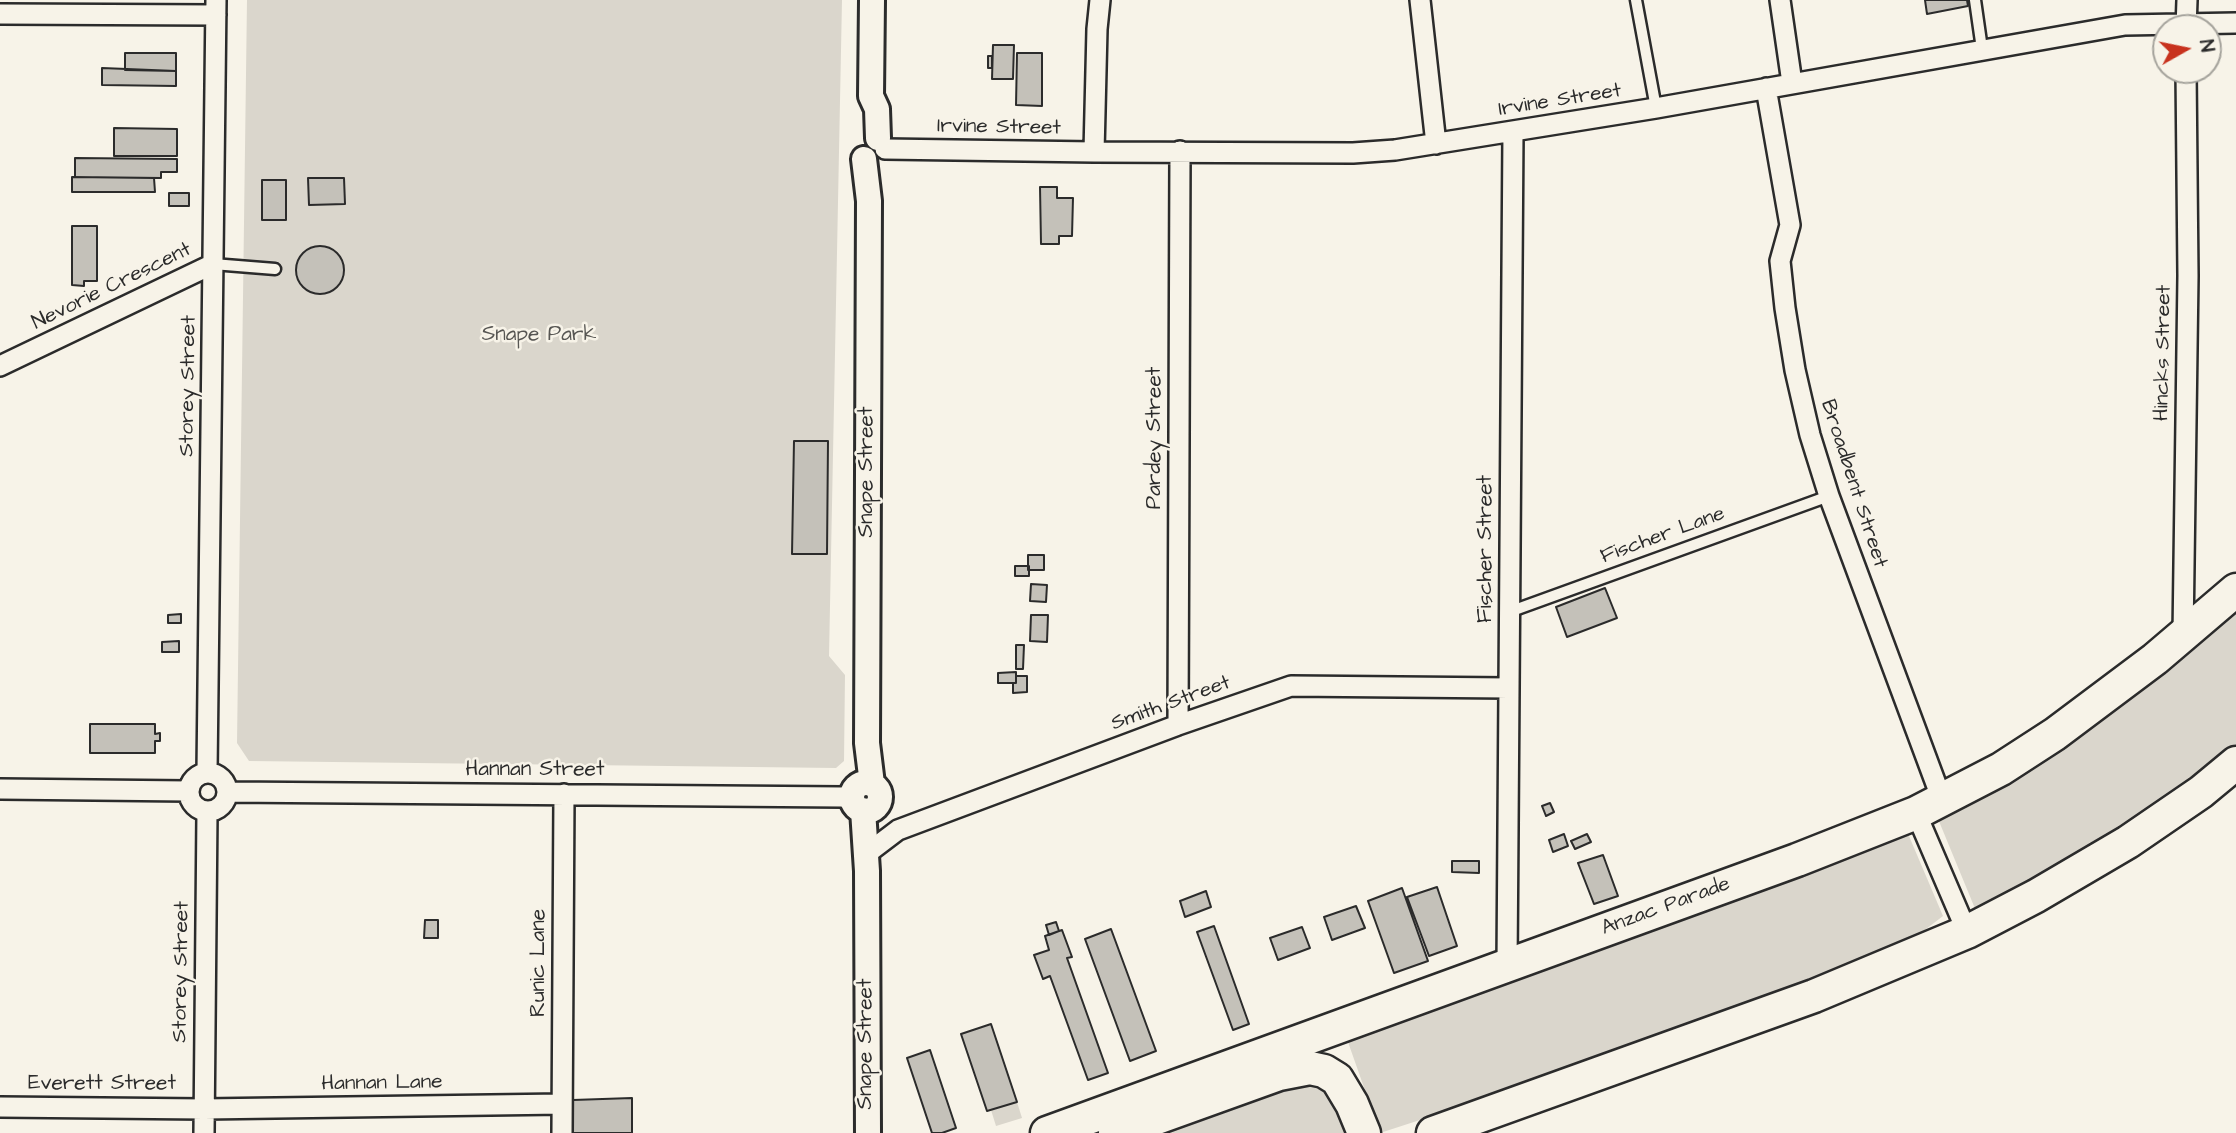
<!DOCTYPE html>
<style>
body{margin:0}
#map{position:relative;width:2236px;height:1133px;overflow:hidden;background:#f7f3e8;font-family:"Architects Daughter",sans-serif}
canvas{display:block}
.north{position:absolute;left:2152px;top:14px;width:70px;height:70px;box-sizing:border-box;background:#f7f3e8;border:2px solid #a5a39c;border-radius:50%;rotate:81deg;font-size:19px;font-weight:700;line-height:28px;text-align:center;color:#2b2b2b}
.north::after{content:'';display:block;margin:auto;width:24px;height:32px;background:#c8321e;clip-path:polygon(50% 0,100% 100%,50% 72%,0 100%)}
</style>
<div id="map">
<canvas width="2236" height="1133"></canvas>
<div class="north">N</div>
</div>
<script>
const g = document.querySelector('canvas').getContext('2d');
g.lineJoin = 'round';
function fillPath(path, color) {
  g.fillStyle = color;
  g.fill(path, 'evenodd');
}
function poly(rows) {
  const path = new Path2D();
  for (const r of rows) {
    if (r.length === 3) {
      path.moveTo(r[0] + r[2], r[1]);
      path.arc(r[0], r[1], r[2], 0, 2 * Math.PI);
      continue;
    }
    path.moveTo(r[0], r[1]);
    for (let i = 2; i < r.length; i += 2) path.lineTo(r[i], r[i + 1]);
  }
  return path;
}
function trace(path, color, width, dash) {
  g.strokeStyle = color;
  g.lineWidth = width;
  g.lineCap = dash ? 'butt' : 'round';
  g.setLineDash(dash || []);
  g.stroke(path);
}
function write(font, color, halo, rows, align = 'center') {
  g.font = font + ' "Architects Daughter",sans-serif';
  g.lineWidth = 5;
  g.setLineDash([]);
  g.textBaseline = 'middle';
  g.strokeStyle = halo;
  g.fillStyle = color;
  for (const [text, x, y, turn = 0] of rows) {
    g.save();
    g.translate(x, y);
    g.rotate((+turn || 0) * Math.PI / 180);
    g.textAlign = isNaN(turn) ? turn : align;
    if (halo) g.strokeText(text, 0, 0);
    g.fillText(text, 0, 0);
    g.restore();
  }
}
fillPath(poly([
 [247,0,842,0,829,656,845,675,844,761,836,768,249,761,237,743],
 [2236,598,2236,745,2163,803,2052,871,1976,911,1936,814],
 [1906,829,1943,916,1896,952,1632,1051,1380,1133,1348,1042],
 [1307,1079,1324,1085,1351,1133,1143,1133],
 [1017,1102,1022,1118,996,1126,991,1110]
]), '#dad6cc');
const building = poly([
 [1925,0,1967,0,1968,6,1927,14,1925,0],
 [993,45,1014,45,1013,79,992,79,993,45],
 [125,53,176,53,176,71,125,70,125,53],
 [1017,53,1042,53,1042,106,1016,105,1017,53],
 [988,56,992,56,992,68,988,68,988,56],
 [102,68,176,71,176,86,102,85,102,68],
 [114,128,177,129,177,156,114,156,114,128],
 [75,158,177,159,177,172,161,172,161,178,75,177,75,158],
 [72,177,154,178,155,192,72,192,72,177],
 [308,178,344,178,345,204,309,205,308,178],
 [262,180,286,180,286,220,262,220,262,180],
 [1040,187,1057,187,1057,198,1073,198,1072,236,1059,236,1059,244,1041,244,1040,187],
 [169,193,189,193,189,206,169,206,169,193],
 [72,226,97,226,97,281,84,281,84,286,72,285,72,226],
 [320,270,24],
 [794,441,828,441,827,554,792,554,794,441],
 [1028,555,1044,555,1044,570,1028,570,1028,555],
 [1015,566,1029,566,1029,576,1015,576,1015,566],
 [1031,584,1047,585,1046,602,1030,601,1031,584],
 [1605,588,1617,618,1567,637,1556,607,1605,588],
 [181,614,181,623,168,623,168,615,181,614],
 [1031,615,1048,615,1047,642,1030,641,1031,615],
 [179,641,179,652,162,652,162,642,179,641],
 [1016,645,1024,645,1023,669,1016,669,1016,645],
 [1016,672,1016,683,998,683,998,673,1016,672],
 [1016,676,1027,676,1027,692,1013,693,1013,683,1016,683,1016,676],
 [90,724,155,724,155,734,160,733,160,741,155,741,155,753,90,753,90,724],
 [1550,803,1554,812,1546,816,1542,806,1550,803],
 [1564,834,1568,846,1553,852,1549,840,1564,834],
 [1587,834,1591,842,1575,849,1571,841,1587,834],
 [1603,855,1618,896,1594,904,1578,863,1603,855],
 [1452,861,1479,861,1479,873,1452,872,1452,861],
 [1437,887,1457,946,1429,956,1407,897,1437,887],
 [1402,888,1428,961,1394,973,1368,901,1402,888],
 [1206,891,1211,907,1185,917,1180,901,1206,891],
 [1356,906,1365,928,1332,940,1324,917,1356,906],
 [425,920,438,920,438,938,424,938,425,920],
 [1056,922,1059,931,1049,935,1046,925,1056,922],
 [1214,926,1249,1024,1233,1030,1197,932,1214,926],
 [1302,927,1310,948,1278,960,1270,938,1302,927],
 [1111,929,1156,1051,1130,1061,1085,939,1111,929],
 [1062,930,1072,957,1067,958,1108,1073,1088,1080,1050,976,1043,979,1034,955,1049,950,1045,936,1062,930],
 [991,1024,1017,1102,987,1111,961,1034,991,1024],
 [930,1050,956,1128,942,1133,932,1133,907,1058,930,1050],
 [632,1098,632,1133,572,1133,573,1100,632,1098]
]);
fillPath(building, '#c4c1b9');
trace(building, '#2b2b2b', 2);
const service = poly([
 [1636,0,1656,108],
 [1975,0,1982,49],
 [213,264,275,269],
 [1509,612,1829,496]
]);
const minor = poly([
 [1420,0,1436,144],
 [1780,0,1792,83],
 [0,14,216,15],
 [2186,28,2187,0],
 [1766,88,1790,225,1780,261,1785,308,1795,370,1810,435,1829,496,1942,800],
 [885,149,1094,152,1353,153,1395,150,1656,108,2125,25,2236,23],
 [1094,152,1097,29,1100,0],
 [0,366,213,264],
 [2183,636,2188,276,2186,70],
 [1178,725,1180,151],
 [207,772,216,0],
 [208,792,19],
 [0,789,188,791],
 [228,792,843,797,853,801],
 [1916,813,1967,932],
 [869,852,898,830,1178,725,1291,686,1509,688],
 [1507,966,1513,132],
 [0,1107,204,1109,562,1104],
 [204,1133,207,812],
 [562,1133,564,794]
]);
const tertiary = poly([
 [872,0,871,96,877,109,878,138],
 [864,159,869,201,867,743,872,784],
 [866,797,14],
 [863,810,867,871,868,1133]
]);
const primary = poly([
 [1047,1133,1797,860,1916,813,2001,769,2055,734,2155,659,2236,590],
 [1115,1133,1279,1074,1310,1068,1324,1071,1337,1079,1352,1104,1364,1133],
 [1433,1133,1814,996,1967,932,2036,896,2128,842,2201,792,2236,763]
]);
trace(service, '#2b2b2b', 15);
trace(minor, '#2b2b2b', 24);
trace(tertiary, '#2b2b2b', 30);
trace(primary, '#2b2b2b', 37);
trace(service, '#f7f3e8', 10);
trace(minor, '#f7f3e8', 19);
trace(tertiary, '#f7f3e8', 24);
trace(primary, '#f7f3e8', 32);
write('21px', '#2b2b2b', '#f7f3e8', [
 ["Irvine Street",1560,101,-9],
 ["Irvine Street",999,128,1],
 ["Nevorie Crescent",112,287,-26],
 ["Hincks Street",2164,353,-89],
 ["Storey Street",189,386,-89],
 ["Pardey Street",1156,438,-90],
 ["Snape Street",868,472,-90],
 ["Broadbent Street",1853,484,72],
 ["Fischer Lane",1663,536,-20],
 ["Fischer Street",1487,549,-90],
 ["Smith Street",1171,704,-20],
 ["Hannan Street",535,771],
 ["Anzac Parade",1666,907,-20],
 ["Runic Lane",540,963,-90],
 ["Storey Street",182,972,-89],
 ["Snape Street",867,1044,-90],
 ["Hannan Lane",382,1084,-1],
 ["Everett Street",102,1085]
]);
write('21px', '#575653', '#f7f3e8', [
 ["Snape Park",539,336]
]);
</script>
